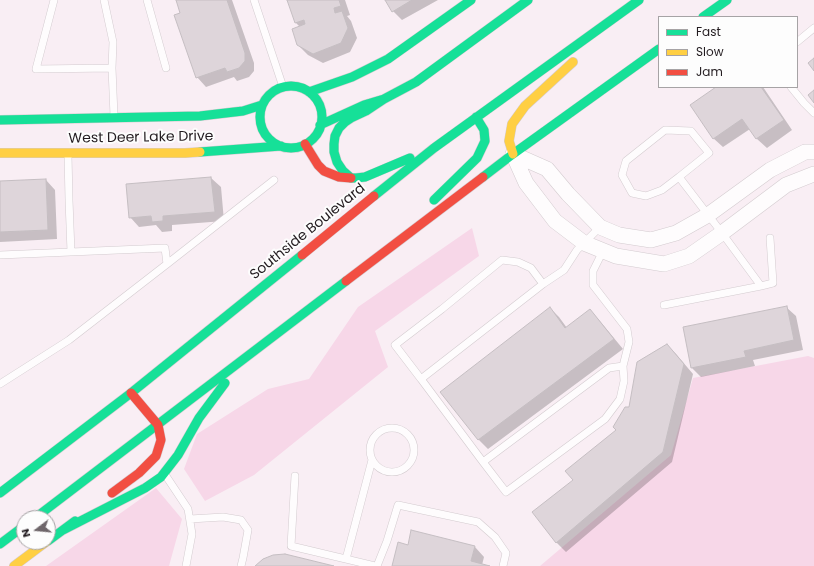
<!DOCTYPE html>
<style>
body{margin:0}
#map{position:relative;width:814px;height:566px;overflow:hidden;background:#f9eef4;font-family:Poppins,sans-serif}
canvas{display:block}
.legend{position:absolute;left:658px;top:16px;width:140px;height:72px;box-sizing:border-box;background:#fdfdfd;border:1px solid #a6a3a5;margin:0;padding:5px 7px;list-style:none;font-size:12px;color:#231c20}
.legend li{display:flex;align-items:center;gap:8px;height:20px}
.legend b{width:20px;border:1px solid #a6a3a5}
.north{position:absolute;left:16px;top:510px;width:40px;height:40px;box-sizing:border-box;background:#fdfdfd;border:1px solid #a6a3a5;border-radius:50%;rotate:254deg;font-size:11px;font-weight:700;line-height:16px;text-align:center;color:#231c20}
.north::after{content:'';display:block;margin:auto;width:14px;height:18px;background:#6e666a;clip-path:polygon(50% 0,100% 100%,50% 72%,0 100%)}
</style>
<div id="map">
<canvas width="814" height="566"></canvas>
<ul class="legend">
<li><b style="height:5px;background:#16e098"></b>Fast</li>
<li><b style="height:5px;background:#ffcf43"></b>Slow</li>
<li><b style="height:5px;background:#f24e42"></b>Jam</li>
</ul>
<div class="north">N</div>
</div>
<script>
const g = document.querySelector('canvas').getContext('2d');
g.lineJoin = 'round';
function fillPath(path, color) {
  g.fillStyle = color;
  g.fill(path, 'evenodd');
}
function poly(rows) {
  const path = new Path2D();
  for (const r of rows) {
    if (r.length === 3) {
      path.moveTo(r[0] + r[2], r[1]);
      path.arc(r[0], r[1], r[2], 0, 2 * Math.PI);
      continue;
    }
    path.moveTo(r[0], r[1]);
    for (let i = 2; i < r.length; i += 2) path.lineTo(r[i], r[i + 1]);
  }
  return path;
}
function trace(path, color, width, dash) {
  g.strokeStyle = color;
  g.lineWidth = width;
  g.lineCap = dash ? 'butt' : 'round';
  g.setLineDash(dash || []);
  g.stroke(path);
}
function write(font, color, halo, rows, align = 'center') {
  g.font = font + ' Poppins,sans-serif';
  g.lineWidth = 4;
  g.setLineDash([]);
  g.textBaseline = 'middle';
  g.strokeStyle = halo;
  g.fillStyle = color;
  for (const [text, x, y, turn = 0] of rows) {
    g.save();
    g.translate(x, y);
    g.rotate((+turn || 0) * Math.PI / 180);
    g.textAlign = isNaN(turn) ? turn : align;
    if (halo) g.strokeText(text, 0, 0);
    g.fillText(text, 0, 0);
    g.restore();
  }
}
fillPath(poly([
 [472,228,479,256,375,331,388,367,254,475,205,501,184,469,197,434,268,389,309,379,358,307],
 [808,356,814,358,814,566,540,566,671,455,693,378],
 [156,488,182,519,169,566,46,566]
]), '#f7d7e8');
fillPath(poly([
 [177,0,232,0,254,63,254,71,249,77,237,81,234,77,206,87,197,77,182,14],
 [288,0,345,0,350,15,347,16,351,21,357,38,350,52,323,63,308,55,298,45,300,27,296,23],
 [387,0,438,0,402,20,393,11],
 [717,87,763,87,792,130,767,148,757,139,750,129,723,147,713,138],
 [211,178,221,187,224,221,172,225,172,231,162,232,156,225,139,227,130,217,127,185],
 [46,180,55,190,57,239,0,242,0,182],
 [786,307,796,316,803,350,753,360,755,366,701,377,692,368],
 [550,308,559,317,567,328,590,311,599,320,623,349,488,449,479,440,442,392],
 [667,345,676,354,693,374,672,462,566,552,556,542,574,481,617,431],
 [408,546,475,547,484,557,482,565,486,566,393,566]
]), '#0003');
const building = poly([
 [176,0,227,0,245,53,245,61,239,68,227,72,225,68,196,78,174,15,180,13,176,0],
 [287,0,339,0,341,6,334,8,335,13,342,11,348,28,341,43,313,54,297,45,292,29,305,24,304,20,295,23,287,0],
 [385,0,412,0,392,12,385,0],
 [814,58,814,71,808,63,814,58],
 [716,87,761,87,784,120,756,139,742,119,713,139,690,105,716,87],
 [814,90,814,103,808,95,814,90],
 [211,177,215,212,163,216,163,221,152,222,151,216,129,218,126,184,211,177],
 [46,179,48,230,0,232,0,181,46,179],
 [787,306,794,340,744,351,746,357,691,368,683,327,787,306],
 [550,307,565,328,590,309,614,339,478,440,440,392,550,307],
 [667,344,684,364,663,452,556,543,532,512,573,480,565,471,616,430,613,427,625,407,629,407,637,362,667,344],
 [411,530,475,546,471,561,490,566,392,566,398,542,408,545,411,530],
 [285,554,334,566,255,566,263,559,273,555,285,554]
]);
fillPath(building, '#ded5da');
trace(building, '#c5bec2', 1);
const lane = poly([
 [54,0,36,69,112,68,114,116],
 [104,0,113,42,112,68],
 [147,0,166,68],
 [254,0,283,87],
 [797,42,814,28],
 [791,87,804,103,814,113],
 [68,155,69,200,71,252],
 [603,251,593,271,593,285,627,329,629,342,623,366],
 [0,255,165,248,167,264,69,340,0,384],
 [167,264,274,180],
 [543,284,421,379,395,345,442,309,502,260,518,262,531,268,543,284,564,270,577,250,600,227],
 [761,286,773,283,770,238],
 [664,305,761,286,722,233,679,177,662,190,646,196,632,193,622,175,626,161,665,130,691,131,709,153,679,177],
 [421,379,483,462,506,492,605,419,620,399,624,381,623,366,609,368,483,462],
 [392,450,22],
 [166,476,188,509,192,534,186,566],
 [295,476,291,546,375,566],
 [190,519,223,517,241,520,248,530,243,558,241,566],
 [346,559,372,460],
 [377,566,387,541,398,505,478,522,495,537,506,553,503,566]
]);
const street = poly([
 [513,154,526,183,555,221,584,243,616,256,664,264,689,256,722,233,786,185,814,174],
 [513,154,547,169,568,194,600,227,619,235,651,240,676,233,708,215,770,170,805,152,814,152]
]);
const fast = poly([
 [703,17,727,0],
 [291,117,31],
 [309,92,352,77,388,59,471,0],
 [384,99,366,111,351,118,345,122,339,128,335,136,334,144,334,152,337,162,343,171,351,178,356,178,365,177,410,158],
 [0,120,200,116,243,111,262,105],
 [320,125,364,105,384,99,416,82,528,0],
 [200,152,281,146],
 [483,177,513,154,659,49],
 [374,196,434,148,639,0],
 [434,200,477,158,485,141,484,130,476,117],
 [0,493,131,393,302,255],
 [35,518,346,281],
 [63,530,145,488,161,477,178,455,199,418,225,383],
 [48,541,75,521],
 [0,544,24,526]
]);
const slow = poly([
 [0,153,185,153,200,152],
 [513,154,509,141,512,124,525,106,573,62],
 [14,566,46,542]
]);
const jam = poly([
 [305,144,318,165,324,171,339,177,351,178],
 [302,255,374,196],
 [346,281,483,177],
 [112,493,139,473,156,456,161,440,158,425,131,393]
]);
trace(lane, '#d3cbcf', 8);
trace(street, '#d3cbcf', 16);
trace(fast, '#d3cbcf', 10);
trace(slow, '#d3cbcf', 10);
trace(jam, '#d3cbcf', 10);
trace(lane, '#fefcfd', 7);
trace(street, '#fefcfd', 15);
trace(fast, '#16e098', 9);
trace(slow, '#ffcf43', 9);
trace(jam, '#f24e42', 9);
write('14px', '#231c20', '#fdfdfd', [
 ["West Deer Lake Drive",141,138,-1],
 ["Southside Boulevard",308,232,-39]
]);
</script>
